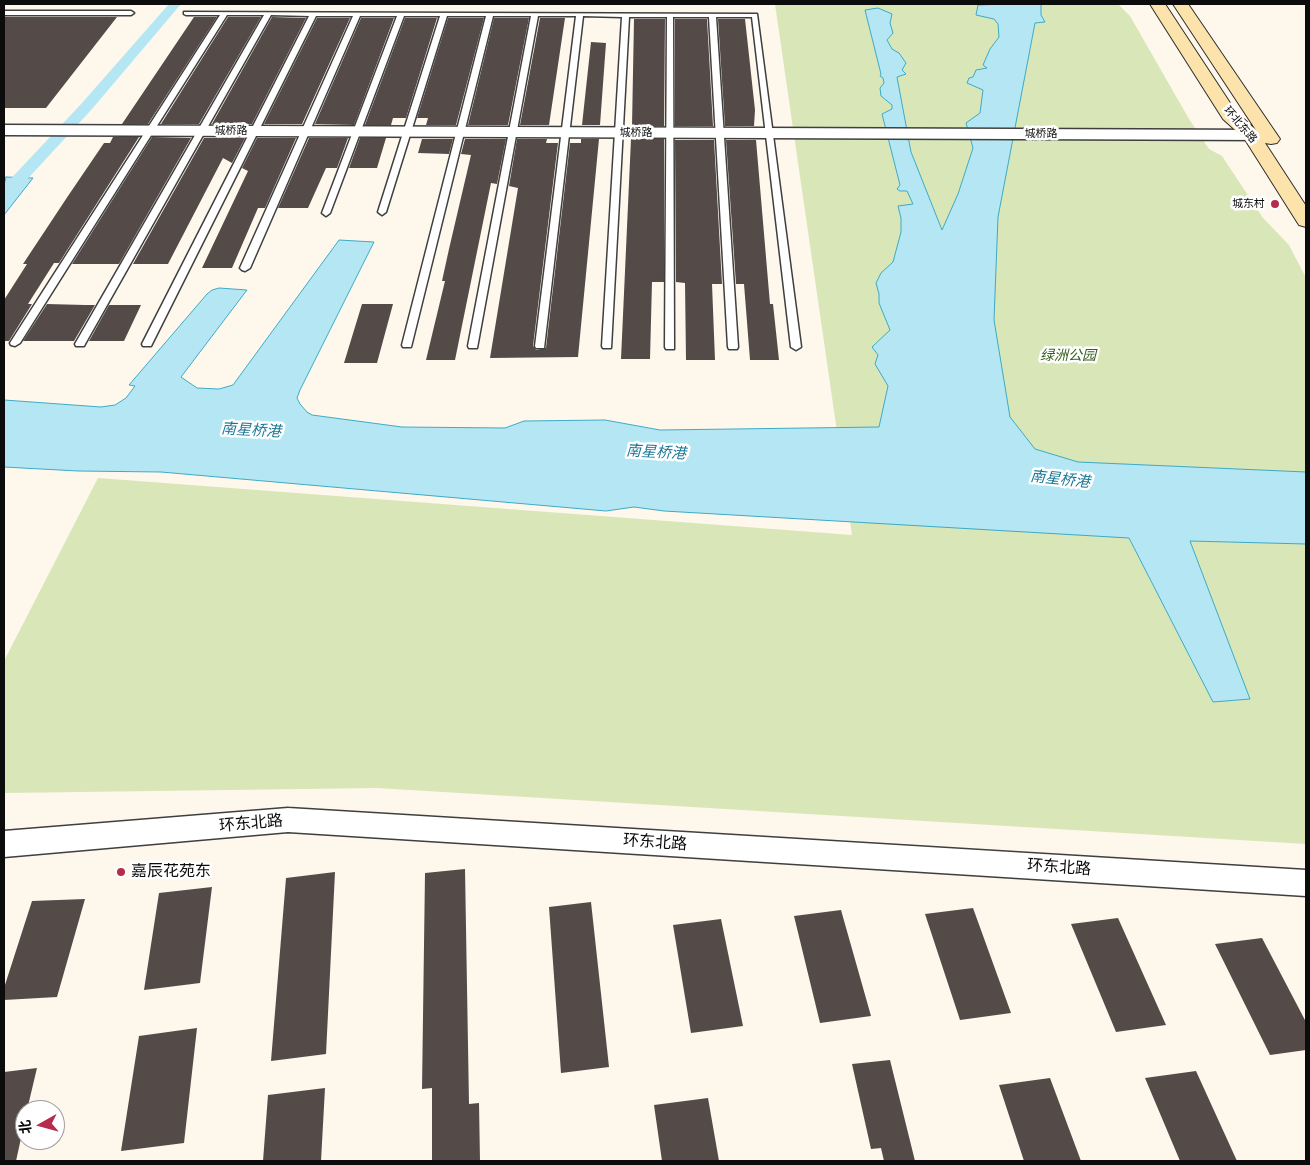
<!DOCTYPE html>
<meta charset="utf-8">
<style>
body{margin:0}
#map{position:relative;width:1310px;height:1165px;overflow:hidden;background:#fef7ec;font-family:"Times New Roman","Noto Sans SC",serif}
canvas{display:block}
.frame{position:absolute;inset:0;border:5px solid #0c0c0c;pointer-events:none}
.north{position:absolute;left:15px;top:1100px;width:50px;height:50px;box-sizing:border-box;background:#fff;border:1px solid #9e9e9e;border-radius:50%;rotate:263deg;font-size:14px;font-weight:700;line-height:20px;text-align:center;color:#0c0c0c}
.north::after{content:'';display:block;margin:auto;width:18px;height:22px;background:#b52c4c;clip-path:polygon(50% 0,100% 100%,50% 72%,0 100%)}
</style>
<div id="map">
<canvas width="1310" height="1165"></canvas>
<div class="frame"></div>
<div class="north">北</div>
</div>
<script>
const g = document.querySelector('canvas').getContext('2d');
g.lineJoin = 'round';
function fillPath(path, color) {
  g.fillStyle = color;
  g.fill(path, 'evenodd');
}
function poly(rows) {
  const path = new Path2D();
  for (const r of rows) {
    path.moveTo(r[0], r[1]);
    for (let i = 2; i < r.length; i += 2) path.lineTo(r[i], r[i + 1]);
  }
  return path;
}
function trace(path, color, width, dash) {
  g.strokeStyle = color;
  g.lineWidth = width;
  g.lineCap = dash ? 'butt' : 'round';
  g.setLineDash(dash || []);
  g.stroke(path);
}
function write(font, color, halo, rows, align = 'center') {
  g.font = font + ' "Times New Roman","Noto Sans SC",serif';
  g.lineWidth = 5;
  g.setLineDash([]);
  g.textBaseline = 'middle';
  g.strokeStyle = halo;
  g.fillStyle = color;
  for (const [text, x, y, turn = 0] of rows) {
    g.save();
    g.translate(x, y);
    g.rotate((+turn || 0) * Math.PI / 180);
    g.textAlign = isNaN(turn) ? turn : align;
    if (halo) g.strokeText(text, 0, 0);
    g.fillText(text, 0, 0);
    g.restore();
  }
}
fillPath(poly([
 [775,4,1118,4,1130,16,1189,119,1209,149,1222,156,1263,218,1289,245,1306,278,1306,844,377,788,4,793,4,661,98,478,852,535]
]), '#d9e6b8');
const water = poly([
 [1006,4,1041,4,1041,15,1045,22,1035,23,998,217,994,320,1010,417,1035,449,1078,462,1306,472,1306,544,1190,541,1250,699,1213,702,1129,538,664,511,634,507,606,511,161,472,78,471,4,467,4,400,101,407,115,405,126,398,135,386,129,385,207,294,212,290,219,288,247,290,181,377,197,388,219,389,233,385,339,240,374,242,300,390,297,398,300,404,307,412,312,415,402,427,505,428,524,421,605,420,660,430,879,427,888,386,875,364,878,355,872,347,890,330,879,303,879,294,876,283,881,273,893,262,901,232,901,218,898,206,913,204,907,191,900,191,897,189,900,185,882,114,892,109,892,105,881,96,880,88,884,83,883,78,880,76,881,74,865,10,878,8,892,14,890,23,893,33,887,40,892,49,899,53,906,63,902,70,906,74,897,77,911,152,942,230,958,194,973,148,966,123,980,113,983,90,967,83,969,78,973,77,976,70,987,68,983,65,990,49,999,37,998,24,994,19,976,15,978,5,1006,4],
 [6,177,33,178,4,215,4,185,6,177]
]);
fillPath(water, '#b4e7f3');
trace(water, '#3eaac6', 1);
fillPath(poly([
 [169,4,181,4,92,109,10,198,4,200,4,186,82,103,169,4]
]), '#b4e7f3');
fillPath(poly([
 [4,17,117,17,46,108,4,108],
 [194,17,217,17,148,124,122,124],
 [228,17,261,17,199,124,161,124],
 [272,17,306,18,252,124,212,124],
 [317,18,350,18,302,124,264,124],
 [361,18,394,18,354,125,315,124],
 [405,18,437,18,406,118,393,118,391,125,365,125],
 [448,18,484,18,456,125,426,125,428,118,417,118],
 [494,18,529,18,508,125,468,125],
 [540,18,565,18,549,125,520,125],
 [634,19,665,19,664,126,632,126],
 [675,19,707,19,713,126,675,126],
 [718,19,745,19,755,110,754,126,725,126],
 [591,42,606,43,600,125,582,125],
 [113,137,139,137,59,263,54,263,28,304,32,304,9,341,4,341,4,300,27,264,23,264,68,196,104,143,110,143],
 [152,137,191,138,119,264,72,264],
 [204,138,245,138,232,163,223,158,168,264,133,264],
 [257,138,296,138,265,208,258,208,232,268,202,268,248,171,242,168],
 [309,138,348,138,337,168,326,168,308,208,278,208],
 [360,138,386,138,377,168,349,168],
 [422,139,453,139,449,154,418,153],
 [465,139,506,139,497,184,491,183,455,360,426,360,445,281,442,281,449,249,471,155,461,154],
 [517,139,547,139,546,143,558,143,533,346,536,350,546,348,570,143,581,143,581,139,599,139,578,357,490,358,518,188,509,186],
 [631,139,664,139,664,282,652,282,650,359,621,359],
 [675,140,714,140,722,284,712,284,715,360,686,360,685,283,676,282],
 [726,140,756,140,770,304,773,304,779,360,750,360,744,284,736,284],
 [47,304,85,305,95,305,74,341,23,341],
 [362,304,393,304,377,363,344,363],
 [109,305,141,305,124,341,89,341],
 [465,869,469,1104,479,1103,480,1161,432,1161,432,1088,422,1089,425,873],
 [335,872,326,1054,271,1061,286,878],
 [212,887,200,983,144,990,159,893],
 [85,899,57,997,4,1000,4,988,32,901],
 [591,902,609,1067,561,1073,549,907],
 [973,908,1011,1013,960,1020,925,914],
 [841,910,871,1016,820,1023,794,916],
 [1118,918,1166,1025,1116,1032,1071,924],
 [721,919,743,1026,691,1033,673,925],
 [1262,938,1306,1022,1306,1050,1270,1055,1215,944],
 [197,1028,184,1143,121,1151,139,1036],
 [890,1060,915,1161,884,1161,881,1148,871,1149,852,1064],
 [37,1068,27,1110,25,1110,25,1120,16,1161,4,1161,4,1072],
 [1196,1071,1237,1161,1180,1161,1145,1078],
 [1050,1078,1081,1161,1024,1161,999,1085],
 [325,1088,321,1161,263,1161,268,1095],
 [708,1098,719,1161,662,1161,654,1105]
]), '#544b49');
const lane = poly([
 [4,11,131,11,134,13,131,15,4,15,4,11],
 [184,12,757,14,801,347,796,350,791,347,752,17,716,17,738,347,737,349,729,349,728,347,709,17,673,17,674,349,666,349,665,347,667,17,629,17,611,348,603,348,602,346,622,17,583,16,544,348,536,348,535,346,576,16,538,16,477,348,469,348,468,346,531,16,493,16,411,347,403,347,402,345,486,16,447,16,386,212,382,215,378,212,440,16,404,16,330,213,326,216,322,213,397,16,360,16,250,268,245,271,242,270,240,268,353,16,316,16,151,346,143,346,142,344,309,16,271,15,85,344,84,346,76,346,75,344,264,15,227,15,20,343,15,346,11,345,10,343,220,15,186,15,184,14,184,12]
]);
const street = poly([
 [4,125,1268,130,1274,132,1276,135,1274,138,1268,140,4,135,4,125],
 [288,808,1306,870,1306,896,288,832,4,857,4,831,288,808]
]);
const secondary = poly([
 [1150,4,1165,4,1236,112,1256,130,1173,4,1188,4,1280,139,1277,143,1271,144,1265,143,1306,206,1306,227,1299,225,1244,138,1223,119,1150,4]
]);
trace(lane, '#3f3f3f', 3);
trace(street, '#3f3f3f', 3);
trace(secondary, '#2e2e2e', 2);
fillPath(lane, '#fff');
fillPath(street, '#fff');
fillPath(secondary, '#fbe3ab');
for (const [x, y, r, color] of [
 [1275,204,5,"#b52c4c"],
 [121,872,5,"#b52c4c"]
]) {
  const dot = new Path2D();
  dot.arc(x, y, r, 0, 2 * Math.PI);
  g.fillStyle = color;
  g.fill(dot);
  trace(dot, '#fff', 2);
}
write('11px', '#0c0c0c', '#fff', [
 ["环北东路",1240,125,49],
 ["城桥路",231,131],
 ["城桥路",636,133],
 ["城桥路",1041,134]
]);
write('11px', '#0c0c0c', '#fff', [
 ["城东村",1265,204]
], 'right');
write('italic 14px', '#3a6020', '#fff', [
 ["绿洲公园",1068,356]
]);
write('italic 15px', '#1c7997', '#fff', [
 ["南星桥港",251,431,3],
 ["南星桥港",656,453,3],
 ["南星桥港",1060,480,6]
]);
write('16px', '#0c0c0c', '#fff', [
 ["环东北路",251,824,-5],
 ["环东北路",655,843,4],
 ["环东北路",1059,868,4]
]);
write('16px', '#0c0c0c', '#fff', [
 ["嘉辰花苑东",131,872]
], 'left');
</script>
